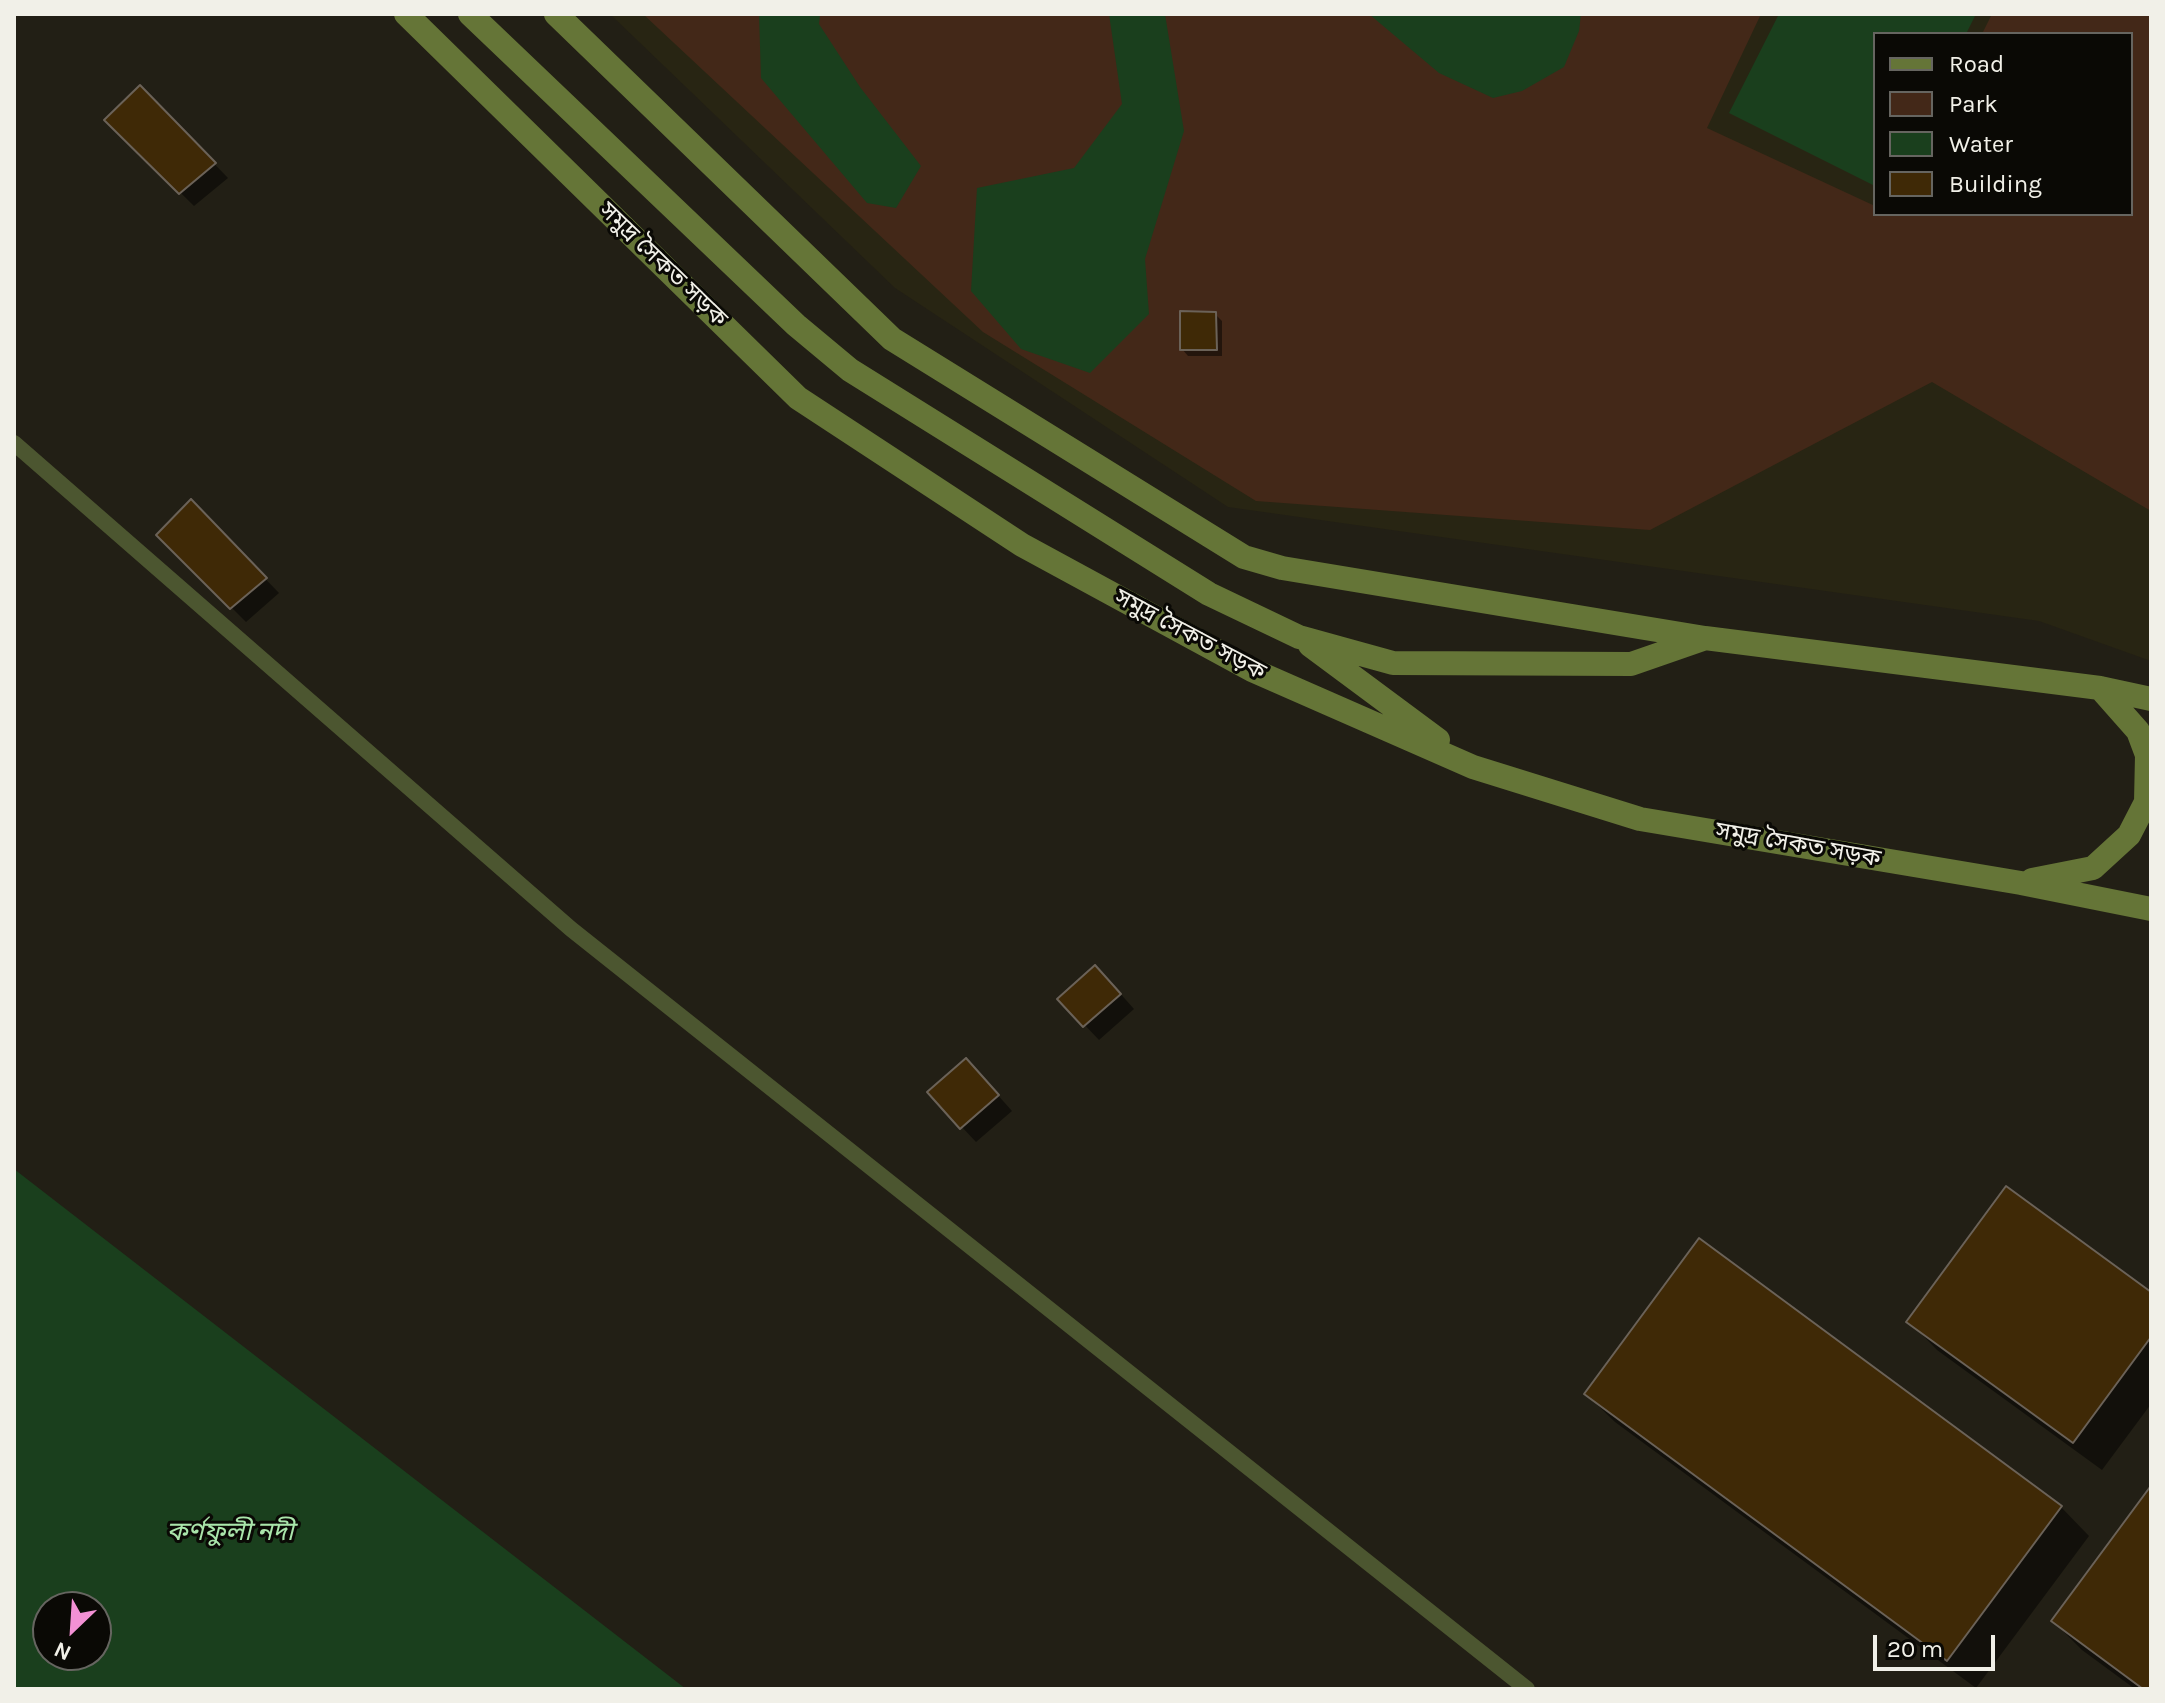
<!DOCTYPE html>
<meta charset="utf-8">
<style>
body{margin:0}
#map{position:relative;width:2165px;height:1703px;overflow:hidden;background:#221f15;font-family:Karla,sans-serif}
canvas{display:block}
.frame{position:absolute;inset:0;border:16px solid #f1f0e8;pointer-events:none}
.legend{position:absolute;left:1873px;top:32px;width:260px;height:184px;box-sizing:border-box;background:#0a0905;border:2px solid #666560;margin:0;padding:10px 14px;list-style:none;font-size:24px;color:#f1f0e8}
.legend li{display:flex;align-items:center;gap:16px;height:40px}
.legend b{width:40px;border:2px solid #666560}
.north{position:absolute;left:32px;top:1591px;width:80px;height:80px;box-sizing:border-box;background:#0a0905;border:2px solid #666560;border-radius:50%;rotate:205deg;font-size:22px;font-weight:700;line-height:32px;text-align:center;color:#f1f0e8}
.north::after{content:'';display:block;margin:auto;width:28px;height:36px;background:#f391d5;clip-path:polygon(50% 0,100% 100%,50% 72%,0 100%)}
.scale{position:absolute;left:1873px;top:1635px;width:122px;height:36px;box-sizing:border-box;border:4px solid #f1f0e8;border-top:0;padding-left:10px;font-size:24px;line-height:28px;white-space:nowrap;color:#f1f0e8;-webkit-text-stroke:6px #0a0905;paint-order:stroke}
</style>
<div id="map">
<canvas width="2165" height="1703"></canvas>
<div class="frame"></div>
<ul class="legend">
<li><b style="height:10px;background:#657537"></b>Road</li>
<li><b style="height:22px;background:#432818"></b>Park</li>
<li><b style="height:22px;background:#1a3f1d"></b>Water</li>
<li><b style="height:22px;background:#3f2906"></b>Building</li>
</ul>
<div class="north">N</div>
<div class="scale">20 m</div>
</div>
<script>
const g = document.querySelector('canvas').getContext('2d');
g.lineJoin = 'round';
function fillPath(path, color) {
  g.fillStyle = color;
  g.fill(path, 'evenodd');
}
function poly(rows) {
  const path = new Path2D();
  for (const r of rows) {
    path.moveTo(r[0], r[1]);
    for (let i = 2; i < r.length; i += 2) path.lineTo(r[i], r[i + 1]);
  }
  return path;
}
function trace(path, color, width, dash) {
  g.strokeStyle = color;
  g.lineWidth = width;
  g.lineCap = dash ? 'butt' : 'round';
  g.setLineDash(dash || []);
  g.stroke(path);
}
function write(font, color, halo, rows, align = 'center') {
  g.font = font + ' Karla,"Noto Sans Bengali",sans-serif';
  g.lineWidth = 6;
  g.setLineDash([]);
  g.textBaseline = 'middle';
  g.strokeStyle = halo;
  g.fillStyle = color;
  for (const [text, x, y, turn = 0] of rows) {
    g.save();
    g.translate(x, y);
    g.rotate((+turn || 0) * Math.PI / 180);
    g.textAlign = isNaN(turn) ? turn : align;
    if (halo) g.strokeText(text, 0, 0);
    g.fillText(text, 0, 0);
    g.restore();
  }
}
fillPath(poly([
 [610,14,2151,14,2151,661,2039,621,1228,507,895,288],
 [1875,34,2131,34,2131,214,1875,214]
]), '#282513');
fillPath(poly([
 [643,14,1761,14,1707,128,1875,206,1875,214,1895,215,2131,214,2131,34,1982,34,1992,14,2151,14,2151,511,1932,382,1650,530,1256,501,983,332]
]), '#432818');
fillPath(poly([
 [759,14,820,14,819,24,860,87,921,166,896,208,867,203,761,78],
 [1109,14,1165,14,1184,131,1145,259,1149,314,1090,373,1021,349,971,291,977,188,1074,168,1122,104],
 [1369,14,1581,14,1579,31,1564,67,1522,91,1493,98,1439,73],
 [1779,14,1976,14,1966,34,1875,34,1875,186,1729,113],
 [14,1169,686,1689,14,1689],
 [96,1607,96,1655,48,1655,48,1607]
]), '#1a3f1d');
fillPath(poly([
 [140,87,228,178,194,206,107,120],
 [1215,314,1222,321,1222,356,1188,356,1182,349],
 [191,502,279,593,246,622,159,535],
 [1110,982,1134,1009,1099,1040,1060,999],
 [980,1075,1012,1111,976,1142,930,1093],
 [2151,1295,2151,1404,2102,1470,1937,1350,1909,1321],
 [1586,1394,2061,1507,2089,1536,1976,1688,1615,1422],
 [2150,1489,2151,1689,2135,1689,2082,1650,2053,1621]
]), '#0007');
const building = poly([
 [140,85,216,163,179,194,104,120,140,85],
 [1180,311,1216,312,1217,350,1180,350,1180,311],
 [191,499,267,578,230,609,156,535,191,499],
 [1095,965,1121,994,1083,1027,1057,999,1095,965],
 [966,1058,999,1095,960,1129,927,1092,966,1058],
 [2006,1186,2151,1292,2151,1337,2073,1443,1906,1322,2006,1186],
 [1699,1238,2062,1506,1947,1661,1584,1394,1699,1238],
 [2150,1487,2151,1689,2143,1689,2051,1621,2150,1487]
]);
fillPath(building, '#3f2906');
trace(building, '#6b6258', 2);
trace(poly([
 [14,443,571,929,1527,1689]
]), '#4c5630', 16);
trace(poly([
 [406,14,798,398,1022,545,1252,670,1473,767,1640,819,2021,883,2151,909],
 [470,14,796,325,850,370,1209,594,1299,637,1393,663,1631,664,1703,639],
 [556,14,892,339,1244,557,1282,568,1705,638,2100,688,2151,699],
 [1310,645,1438,740],
 [2032,880,2093,868,2129,835,2146,802,2147,755,2138,731,2100,688]
]), '#657537', 24);
write('24px', '#f1f0e8', '#0a0905', [
 ["সমুদ্র সৈকত সড়ক",663,265,44],
 ["সমুদ্র সৈকত সড়ক",1190,635,28],
 ["সমুদ্র সৈকত সড়ক",1798,845,10]
]);
write('italic 26px', '#aae6ab', '#0a0905', [
 ["কর্ণফুলী নদী",230,1533]
]);
</script>
